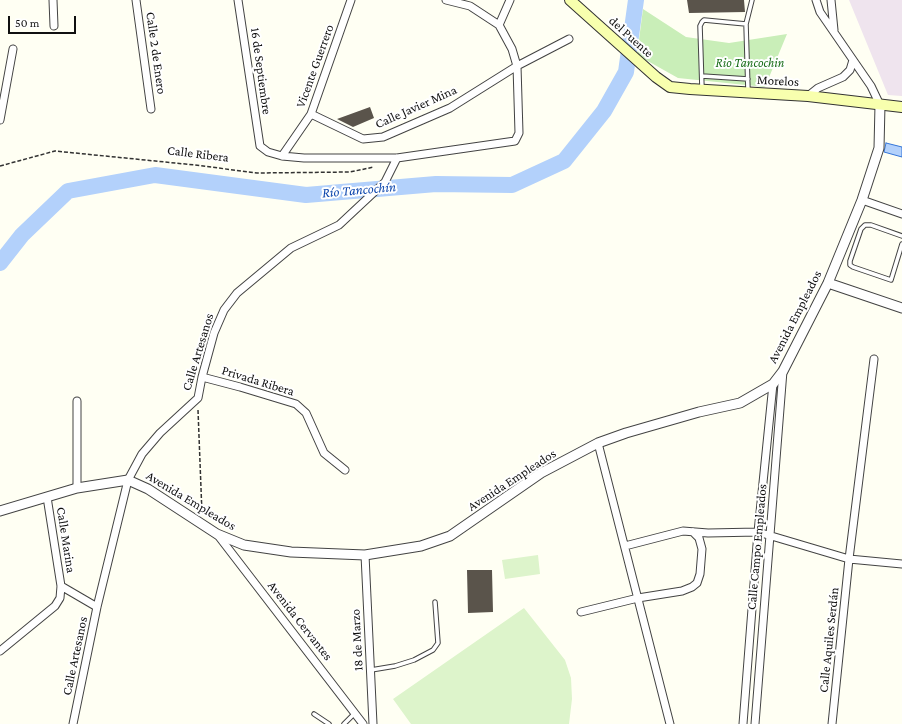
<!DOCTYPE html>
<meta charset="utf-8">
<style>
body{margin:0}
#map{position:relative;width:902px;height:724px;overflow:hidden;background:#fffff3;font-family:"Crimson Pro",serif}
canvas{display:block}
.scale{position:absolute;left:8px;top:16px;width:68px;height:18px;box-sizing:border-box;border:2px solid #101010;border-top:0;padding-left:5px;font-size:12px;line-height:14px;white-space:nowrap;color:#101010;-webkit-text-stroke:3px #fff;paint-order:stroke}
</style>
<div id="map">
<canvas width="902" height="724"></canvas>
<div class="scale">50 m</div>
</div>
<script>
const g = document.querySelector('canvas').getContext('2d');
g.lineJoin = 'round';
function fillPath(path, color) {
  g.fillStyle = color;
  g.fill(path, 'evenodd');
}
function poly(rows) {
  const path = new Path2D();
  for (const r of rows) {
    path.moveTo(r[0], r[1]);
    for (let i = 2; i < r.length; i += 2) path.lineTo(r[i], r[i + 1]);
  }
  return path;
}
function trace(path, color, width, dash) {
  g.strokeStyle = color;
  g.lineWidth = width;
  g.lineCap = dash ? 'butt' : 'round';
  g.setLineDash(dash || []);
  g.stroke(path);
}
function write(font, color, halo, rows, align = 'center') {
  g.font = font + ' "Crimson Pro",serif';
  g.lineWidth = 4;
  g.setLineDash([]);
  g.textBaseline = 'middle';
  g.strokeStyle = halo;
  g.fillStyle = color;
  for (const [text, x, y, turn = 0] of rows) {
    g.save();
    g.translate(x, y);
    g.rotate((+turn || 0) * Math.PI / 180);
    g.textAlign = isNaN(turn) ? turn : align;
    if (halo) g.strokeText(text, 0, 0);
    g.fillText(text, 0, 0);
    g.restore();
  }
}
fillPath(poly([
 [849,0,902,0,902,96,888,95]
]), '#efe4ee');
fillPath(poly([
 [643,9,686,37,729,43,787,34,765,87,678,78,637,55]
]), '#c9eeb8');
fillPath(poly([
 [538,555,540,574,505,579,502,560],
 [524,608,565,660,571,678,572,699,569,724,411,724,393,699]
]), '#ddf4cb');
const water = poly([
 [886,143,902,147,902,157,884,152,886,143]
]);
fillPath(water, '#b3d1fb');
trace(water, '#3475d8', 1);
trace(poly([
 [0,263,22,235,68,191,155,175,306,195,436,184,512,185,564,161,604,111,626,72,636,0]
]), '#b3d1fb', 16);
fillPath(poly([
 [687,0,744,0,745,12,689,13],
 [370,107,374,118,353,127,337,119],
 [467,570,492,570,493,612,468,613]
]), '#5a544b');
const service = poly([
 [702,76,748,79],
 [702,89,700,26,702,22,704,20,746,24],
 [748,91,746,24,752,0],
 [902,236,871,225,865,225,861,229,850,261,850,265,853,267,891,280,902,244],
 [371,670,395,666,414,660,433,650,438,643,435,602],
 [314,714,329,724],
 [344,724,355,713]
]);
const minor = poly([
 [53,0,54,26],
 [136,0,151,109],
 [238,0,260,146,268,152,282,156,304,158,397,158,515,141,519,133,517,66,512,49,499,25,470,6,446,0],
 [816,0,820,12,871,86,880,105],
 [831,0,834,30],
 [499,25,510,0],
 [808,96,818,88,843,77,850,70,853,60],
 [311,114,363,139,383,137,450,108,517,66,569,39],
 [0,120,13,49],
 [282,156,311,114,351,0],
 [862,200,902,214],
 [202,377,240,387,296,404,306,413,324,453,345,470],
 [598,443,670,724],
 [77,488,77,401],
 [217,534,363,724],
 [625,546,683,531,708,533,758,532,849,559,902,564],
 [365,555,373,724],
 [61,586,97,607],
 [581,612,638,598,682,591,692,587,697,583,700,574,702,549,699,538,693,532],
 [0,651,55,606,60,598,61,586,47,497],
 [73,724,97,607,128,480,142,454,160,433,198,398,202,377,214,333,224,310,237,293,291,248,339,225,385,182,397,158],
 [743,724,758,532,773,384],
 [755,724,783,371],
 [832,724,849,559,874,359]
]);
const tertiary = poly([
 [828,283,902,308],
 [0,511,77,488,128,480,148,489,217,534,244,545,291,552,365,555,421,546,450,536,541,473,598,443,626,433,699,412,740,403,773,384,783,371,828,283,862,200,879,148,880,105]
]);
const secondary = poly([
 [570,0,656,77,670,87,690,89,808,96,902,107]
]);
trace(service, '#434343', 5.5);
trace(minor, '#434343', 9);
trace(tertiary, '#434343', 11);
trace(secondary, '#323232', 12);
trace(poly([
 [0,166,55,151,195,165,257,173,350,172,374,167],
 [198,410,202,514]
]), '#323232', 1.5, [4, 2]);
trace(service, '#fff', 3.5);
trace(minor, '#fff', 7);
trace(tertiary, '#fff', 9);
trace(secondary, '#f8ffae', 10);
write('13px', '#101010', '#fff', [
 ["del Puente",631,37,42],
 ["Calle 2 de Enero",156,53,82],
 ["Vicente Guerrero",315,66,-70],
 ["16 de Septiembre",261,71,82],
 ["Morelos",778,81,3],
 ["Calle Javier Mina",416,107,-24],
 ["Calle Ribera",198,154,7],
 ["Avenida Empleados",795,317,-63],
 ["Calle Artesanos",198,352,-73],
 ["Privada Ribera",258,381,17],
 ["Avenida Empleados",512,480,-33],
 ["Avenida Empleados",191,501,31],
 ["Calle Marina",66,540,81],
 ["Calle Campo Empleados",757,547,-85],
 ["Avenida Cervantes",300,621,52],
 ["18 de Marzo",357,640,-93],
 ["Calle Aquiles Serdán",829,640,-84],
 ["Calle Artesanos",75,656,-78]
]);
write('italic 13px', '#1a6e1a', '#fff', [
 ["Rio Tancochin",750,63]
]);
write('italic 14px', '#0e47ad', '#fff', [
 ["Río Tancochín",359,190,-5]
]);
</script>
